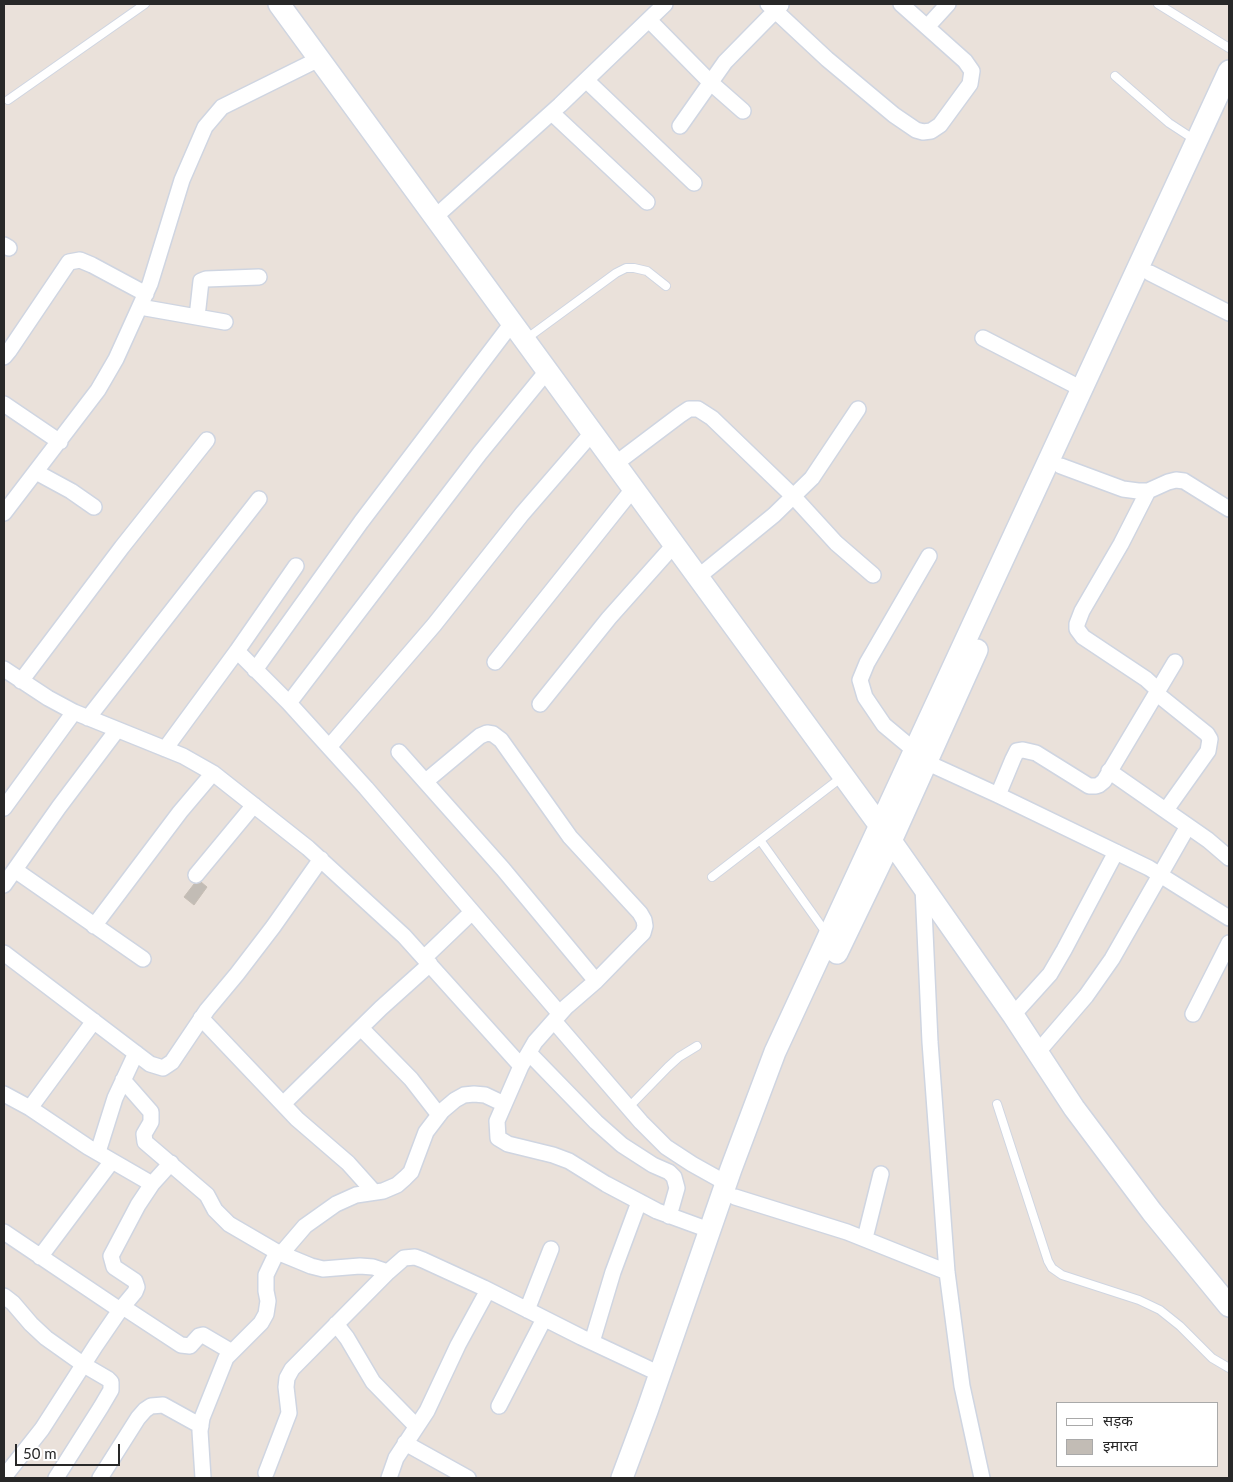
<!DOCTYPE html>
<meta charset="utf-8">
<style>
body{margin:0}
#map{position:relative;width:1233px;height:1482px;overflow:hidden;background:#eae1da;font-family:Lato,"Noto Sans Devanagari",sans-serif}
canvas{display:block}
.frame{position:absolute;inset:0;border:5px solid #282828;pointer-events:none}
.legend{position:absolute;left:1056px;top:1402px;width:162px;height:65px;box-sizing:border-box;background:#fff;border:1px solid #a9a9a9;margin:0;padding:6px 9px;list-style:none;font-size:15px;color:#282828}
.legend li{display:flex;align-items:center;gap:10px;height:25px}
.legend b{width:25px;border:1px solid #a9a9a9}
.scale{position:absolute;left:15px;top:1444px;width:105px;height:22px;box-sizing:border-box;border:2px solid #282828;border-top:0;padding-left:6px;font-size:15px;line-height:18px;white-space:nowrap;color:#282828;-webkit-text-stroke:4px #fff;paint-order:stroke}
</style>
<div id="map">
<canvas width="1233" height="1482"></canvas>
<div class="frame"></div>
<ul class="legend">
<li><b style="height:6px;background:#fff"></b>सड़क</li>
<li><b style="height:14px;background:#c2bcb5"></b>इमारत</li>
</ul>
<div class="scale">50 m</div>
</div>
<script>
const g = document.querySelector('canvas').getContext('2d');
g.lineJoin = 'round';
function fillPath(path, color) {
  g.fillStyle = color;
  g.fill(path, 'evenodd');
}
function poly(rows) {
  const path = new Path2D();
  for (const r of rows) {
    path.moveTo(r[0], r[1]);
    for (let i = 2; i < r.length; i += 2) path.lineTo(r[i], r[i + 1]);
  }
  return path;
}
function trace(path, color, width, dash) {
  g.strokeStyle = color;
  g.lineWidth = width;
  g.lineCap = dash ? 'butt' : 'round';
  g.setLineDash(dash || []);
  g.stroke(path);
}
const building = poly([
 [201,882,207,887,194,905,184,897,194,884,201,882]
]);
fillPath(building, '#c2bcb5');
trace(building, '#c5bdb4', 1);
const lane = poly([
 [1158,4,1229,48],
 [1115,76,1169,123,1195,140],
 [8,100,145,4],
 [526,339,616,273,626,268,634,268,647,271,666,286],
 [760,840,827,934],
 [712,877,842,777],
 [997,1104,1048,1261,1052,1268,1062,1275,1139,1300,1160,1310,1180,1326,1212,1358,1229,1368],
 [628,1108,668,1067,679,1057,697,1046]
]);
const street = poly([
 [768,4,827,59,894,115,916,130,923,132,931,131,940,125,970,84,972,71,965,61,901,4],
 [649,20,710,82,743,111],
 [927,27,948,4],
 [586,80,694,183],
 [552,113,647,202],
 [680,126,725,62,781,5],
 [435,217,560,105,665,4],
 [4,245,9,248],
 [1150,273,1229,313],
 [140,307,225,322],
 [197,317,201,281,206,279,259,277],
 [983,338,1082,389],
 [4,357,9,351,69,262,80,260,92,265,146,294],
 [4,404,60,442],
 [615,464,680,415,689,409,698,409,712,418,794,497,836,543,873,575],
 [1061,466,1123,489,1138,491,1148,491,1168,482,1176,480,1184,481,1229,509],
 [36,472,71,491,94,507],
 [1148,491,1121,544,1082,611,1077,624,1077,629,1083,637,1146,679,1158,690],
 [4,513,98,390,116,359,150,284,182,180,205,127,222,107,319,59],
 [698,577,774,515,812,478,858,409],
 [237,651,289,703,366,788,560,1014],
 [495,662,633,489],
 [4,669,48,698,74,712,183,756,213,773,308,848,404,936,521,1066],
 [255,670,361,522,512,323],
 [21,681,122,547,207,440],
 [1156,693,1207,734,1210,739,1208,751,1166,810],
 [289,703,480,453,547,371],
 [540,704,609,618,674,545],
 [88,718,259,499],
 [329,747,434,625,522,514,592,433],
 [165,749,237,651,296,566],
 [914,750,884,725,865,697,860,680,867,663,929,556],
 [399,752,503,869,596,981],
 [917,758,998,795,1149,868,1229,918],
 [1109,771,1208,840,1229,858],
 [426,781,480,736,487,733,493,734,501,740,570,837,640,913,644,920,645,926,643,933,637,939,596,981,566,1007,535,1042,521,1066,497,1121,498,1138,508,1144,553,1155,569,1161,606,1184,657,1211,709,1230],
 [998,795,1013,759,1017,751,1023,750,1036,753,1089,786,1096,786,1099,785,1104,781,1175,662],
 [4,808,74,712],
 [15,870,143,959],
 [196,875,254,805],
 [4,885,59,807,117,730],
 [923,887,930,1042,947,1272,962,1386,982,1478],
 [94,926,180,812,213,773],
 [4,953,150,1064,163,1068,172,1062,207,1010,237,974,273,927,321,859],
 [424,958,472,912],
 [1193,1014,1229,943],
 [1013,1015,1050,974,1064,950,1116,852],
 [201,1018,297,1119,348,1163,374,1192],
 [554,1021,641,1122,666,1147,692,1164,726,1183],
 [361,1028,411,1079,439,1115],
 [529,1053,596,1122,622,1145,653,1165,669,1172,674,1177,677,1188,669,1216],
 [1037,1053,1086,996,1112,959,1188,826],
 [123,1080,151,1112,151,1122,144,1134,145,1142,207,1195,215,1210,229,1224,277,1252,311,1266,323,1269,360,1266,373,1267,388,1272],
 [4,1094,30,1108,88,1147,152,1184],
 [283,1104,381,1008,430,964],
 [30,1108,94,1021],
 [98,1152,115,1098,136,1053],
 [735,1197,847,1232,947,1272],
 [4,1232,120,1310],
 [865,1238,881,1174],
 [281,1254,305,1226,336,1204,356,1195,383,1191,397,1185,405,1178,411,1172,426,1132,442,1111,455,1100,464,1095,474,1094,485,1095,504,1104],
 [40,1257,112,1161],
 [4,1296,13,1303,31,1324,46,1338,84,1365,108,1379,111,1382,111,1390,101,1407,56,1478],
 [123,1307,181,1345,190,1346,199,1336,203,1335,232,1352],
 [527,1310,551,1249],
 [336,1324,347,1338,373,1382,416,1426],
 [592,1342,613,1272,639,1202],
 [499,1406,544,1319],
 [405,1443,468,1478],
 [266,1473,289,1413,286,1387,287,1378,292,1369,388,1272,404,1258,415,1257,423,1260,484,1288,581,1337,660,1374],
 [4,1477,42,1429,96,1345,120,1310,135,1292,137,1287,135,1281,114,1267,111,1256,138,1205,152,1184,171,1163],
 [100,1478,138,1418,145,1410,151,1406,163,1405,201,1426],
 [203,1478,200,1431,202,1418,226,1358,261,1323,266,1314,268,1301,266,1291,266,1275,277,1252],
 [389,1478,396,1458,427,1411,458,1345,488,1290]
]);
const secondary = poly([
 [279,4,891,841,1013,1015,1074,1108,1152,1212,1229,1306],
 [837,953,891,841,977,650],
 [622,1478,647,1411,731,1169,775,1052,1229,71]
]);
trace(lane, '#cfd5e1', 10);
trace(street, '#cfd5e1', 18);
trace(secondary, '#cfd5e1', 24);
trace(lane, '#fff', 8);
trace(street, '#fff', 15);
trace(secondary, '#fff', 21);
</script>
